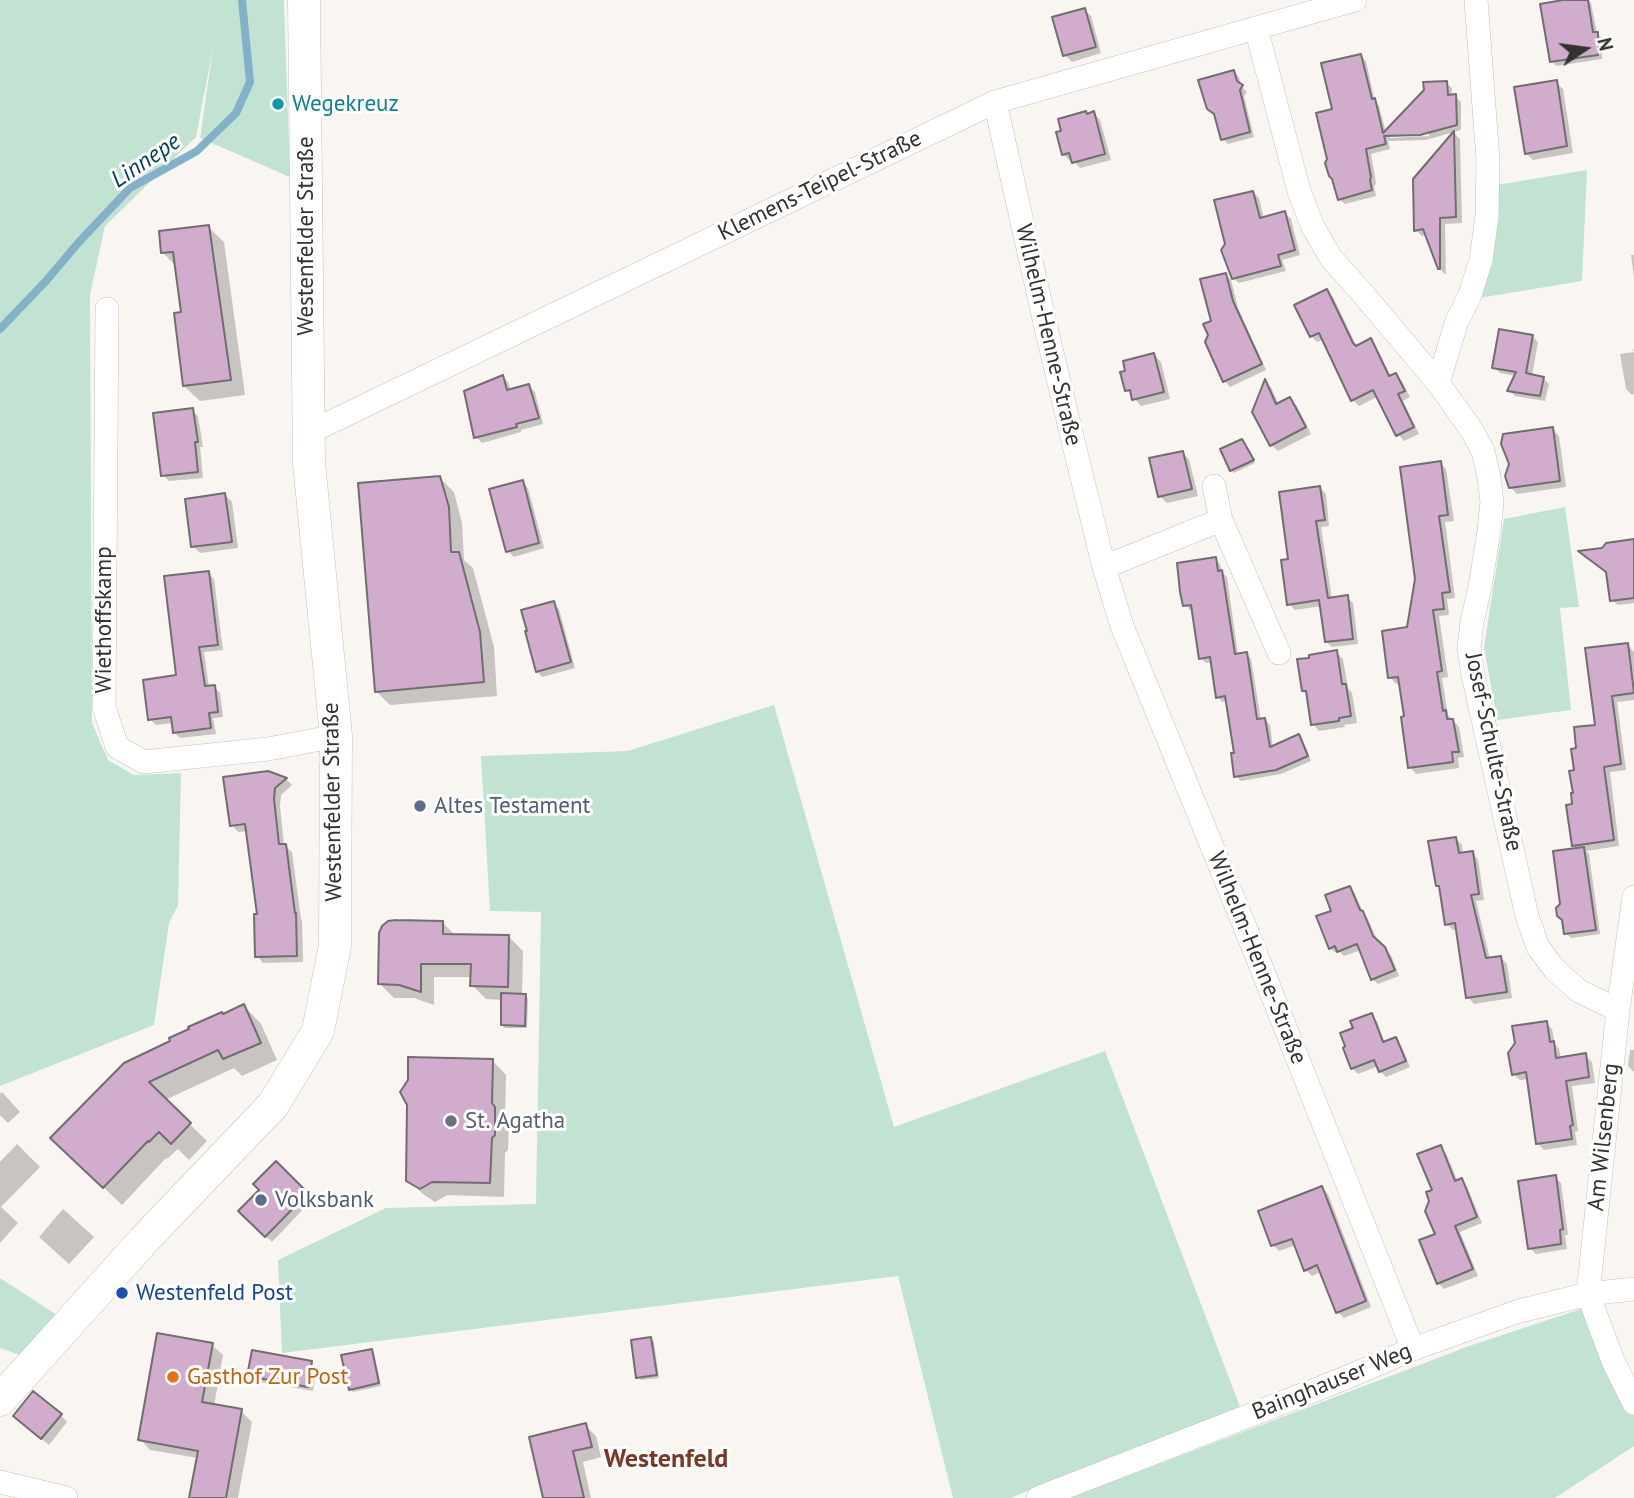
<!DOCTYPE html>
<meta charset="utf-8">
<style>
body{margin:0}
#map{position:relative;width:1634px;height:1498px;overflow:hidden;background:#f9f6f2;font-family:"PT Sans",sans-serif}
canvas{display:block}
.north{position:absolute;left:1550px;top:14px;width:70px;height:70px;-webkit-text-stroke:5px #fff;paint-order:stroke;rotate:77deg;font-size:19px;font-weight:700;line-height:28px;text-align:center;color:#333231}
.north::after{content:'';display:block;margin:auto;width:24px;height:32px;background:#333231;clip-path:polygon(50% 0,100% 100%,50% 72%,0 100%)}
</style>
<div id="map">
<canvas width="1634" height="1498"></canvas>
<div class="north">N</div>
</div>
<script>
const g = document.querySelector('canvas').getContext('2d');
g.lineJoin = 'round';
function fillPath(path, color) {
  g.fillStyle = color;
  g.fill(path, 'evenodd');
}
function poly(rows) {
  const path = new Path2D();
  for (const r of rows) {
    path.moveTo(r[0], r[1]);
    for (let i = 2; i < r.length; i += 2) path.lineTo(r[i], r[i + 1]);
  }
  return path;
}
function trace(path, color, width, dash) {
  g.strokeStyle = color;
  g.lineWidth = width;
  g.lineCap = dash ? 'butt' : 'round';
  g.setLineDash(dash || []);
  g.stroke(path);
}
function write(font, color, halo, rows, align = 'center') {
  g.font = font + ' "PT Sans",sans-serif';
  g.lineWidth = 6;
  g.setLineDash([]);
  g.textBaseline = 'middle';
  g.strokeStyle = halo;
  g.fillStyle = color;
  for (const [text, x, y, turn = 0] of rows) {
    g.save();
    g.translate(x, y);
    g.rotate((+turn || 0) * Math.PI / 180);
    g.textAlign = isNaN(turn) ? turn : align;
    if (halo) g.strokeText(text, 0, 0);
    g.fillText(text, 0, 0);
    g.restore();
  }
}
fillPath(poly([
 [0,0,284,0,290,177,200,138,213,48,196,137,105,226,90,295,92,723,108,760,134,775,181,773,178,905,169,923,154,1025,0,1086],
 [1587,170,1582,281,1479,298,1497,185],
 [1565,507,1579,607,1560,608,1571,710,1497,720,1484,647,1504,519],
 [774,705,894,1127,1105,1051,1240,1407,1010,1498,953,1498,898,1276,282,1353,278,1260,386,1208,536,1204,541,912,490,911,481,756,628,751],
 [0,1278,57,1315,20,1355,0,1348],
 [1581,1309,1634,1406,1634,1446,1555,1498,1069,1498,1472,1345]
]), '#c2e3d1');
fillPath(poly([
 [1573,0,1588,0,1591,3,1597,33,1602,38,1602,59,1556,66,1552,61],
 [1084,10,1091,16,1101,53,1072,62,1065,55],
 [1360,55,1366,61,1375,102,1379,106,1386,133,1446,83,1452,88,1452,96,1455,96,1461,102,1461,130,1426,140,1388,141,1390,149,1371,154,1376,183,1374,187,1376,196,1345,204,1339,199,1334,111],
 [1429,133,1429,136,1389,138,1393,134],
 [1233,71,1239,77,1241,86,1247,92,1244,96,1254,137,1228,144,1223,139,1217,115],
 [1556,82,1563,89,1573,153,1533,160,1526,153],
 [1094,113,1100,120,1111,160,1080,168,1073,160,1070,161,1063,154,1088,115],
 [1454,133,1460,139,1462,223,1445,224,1446,275,1439,268,1427,235,1422,236,1416,230,1414,179],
 [1253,192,1259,198,1264,219,1285,213,1291,219,1300,255,1282,260,1286,271,1239,283,1233,278],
 [208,227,224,242,245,395,200,401,184,386,183,313,176,266,163,253],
 [1631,255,1634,255,1634,278],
 [1225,274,1231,280,1238,308,1266,370,1230,387,1225,381],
 [1327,291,1333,297,1357,347,1370,340,1376,347,1391,377,1395,375,1402,381,1410,397,1403,401,1419,434,1404,441,1398,434,1379,396,1359,406,1353,400,1324,339,1317,342,1311,336],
 [1532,336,1538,342,1532,376,1543,378,1549,384,1545,401,1515,396,1509,390,1516,376,1500,373,1494,367],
 [1633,349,1634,349,1634,394,1632,395,1626,389,1620,354,1634,352],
 [1154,355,1161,362,1170,399,1141,406,1127,390,1128,372],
 [503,377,508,382,511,391,529,386,535,392,543,424,521,430,521,432,482,443,476,437],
 [1265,382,1271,387,1279,405,1290,399,1297,406,1311,434,1278,451,1271,445],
 [192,410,198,416,203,447,200,447,203,478,169,481,163,475],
 [1552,429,1559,436,1566,487,1517,494,1510,487,1511,464],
 [1242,441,1255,463,1234,473,1231,470],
 [1182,453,1189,459,1198,496,1167,503,1160,496],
 [1440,463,1446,469,1454,521,1445,522,1455,598,1447,599,1449,615,1439,616,1448,677,1442,678,1448,715,1459,727,1464,757,1458,758,1459,768,1416,774,1410,767,1406,718,1401,683,1396,684,1390,677,1409,629],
 [440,478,454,492,462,523,464,560,473,568,494,647,497,696,390,705,376,691],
 [522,482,528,488,544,548,514,557,508,551],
 [1320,488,1326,494,1329,526,1321,527,1332,599,1347,597,1353,603,1358,644,1332,647,1326,642,1322,606,1295,610,1289,604,1290,561],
 [225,495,232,502,238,548,200,553,193,546],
 [1634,541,1634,603,1618,605,1612,600],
 [1215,559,1220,564,1222,572,1227,577,1238,655,1246,654,1251,659,1261,720,1265,720,1270,725,1273,748,1298,737,1303,741,1311,761,1281,774,1241,781,1236,776,1236,754,1227,701,1222,702,1218,697,1212,662,1206,663,1201,658,1194,610,1190,610,1185,605],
 [208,573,214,579,223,650,204,652,209,688,214,687,220,693,223,717,213,718,216,734,180,738,174,732,173,723,156,725,150,719,178,677],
 [553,603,559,609,575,668,542,677,537,671],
 [1628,645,1634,652,1634,700,1617,702,1626,770,1610,772,1619,846,1586,851,1589,854,1600,934,1571,938,1566,933,1561,904,1577,849,1573,845,1576,772,1578,750,1597,726],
 [1336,652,1343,659,1348,688,1352,693,1357,723,1344,725,1345,727,1319,731,1313,724,1308,695,1304,691],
 [268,773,286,779,292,785,281,795,280,806,284,845,292,852,301,919,302,921,303,962,263,963,257,956,259,916,248,831,238,832,232,825],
 [1456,839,1462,845,1463,854,1472,853,1478,859,1484,900,1476,901,1490,959,1501,958,1507,964,1512,998,1474,1004,1468,997,1457,930,1453,930,1447,924,1442,890,1438,886],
 [1350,888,1355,894,1364,914,1368,919,1378,942,1391,955,1399,976,1378,984,1372,979,1361,950,1344,956,1340,952,1336,953,1330,948,1333,912],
 [443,923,456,936,509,937,523,951,522,996,525,996,528,999,527,1028,505,1028,502,1025,503,1000,486,999,472,985,472,977,434,977,434,1005,414,998,394,998,379,983],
 [244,1006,261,1024,277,1060,242,1076,234,1068,165,1100,207,1141,189,1160,178,1149,167,1159,166,1158,122,1205,52,1138],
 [1371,1015,1377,1021,1385,1043,1395,1039,1401,1045,1410,1067,1386,1077,1380,1071,1379,1066,1358,1074,1352,1068,1356,1029],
 [1546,1023,1552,1029,1555,1044,1559,1049,1561,1059,1585,1055,1592,1062,1595,1083,1572,1086,1578,1131,1575,1132,1577,1145,1544,1150,1537,1143,1529,1079,1520,1080,1513,1074],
 [1630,1050,1634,1050,1634,1072,1628,1066],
 [492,1060,506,1075,505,1119,509,1123,508,1150,505,1153,504,1197,447,1195,435,1202,423,1194,408,1180],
 [2,1092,20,1112,8,1123,0,1115,0,1094],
 [17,1144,40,1167,1,1207,18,1223,0,1243,0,1162],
 [1440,1147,1446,1153,1458,1182,1461,1180,1467,1186,1482,1223,1460,1232,1478,1276,1444,1289,1438,1283,1434,1191],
 [276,1164,312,1200,272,1242,240,1211,261,1190],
 [1555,1177,1561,1183,1568,1235,1565,1235,1567,1249,1536,1254,1530,1248],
 [1322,1188,1328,1194,1371,1307,1344,1318,1338,1312,1322,1271,1312,1276,1306,1270,1296,1245,1279,1251,1273,1245],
 [63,1209,94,1237,69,1264,39,1237],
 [651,1339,654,1342,659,1378,641,1380,638,1377],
 [212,1345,223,1355,214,1406,241,1411,252,1422,238,1498,191,1498,198,1458,150,1450,140,1439],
 [371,1350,374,1353,381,1386,353,1392,350,1389],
 [311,1363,317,1368,313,1391,255,1381,249,1376],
 [61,1415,67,1422,49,1445,22,1423],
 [585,1425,596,1436,601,1457,583,1462,591,1498,545,1498]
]), '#0003');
trace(poly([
 [0,329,46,281,78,243,130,188,197,151,236,113,250,82,242,0]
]), '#83b1ca', 8);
const building = poly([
 [1563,0,1588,0,1593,32,1598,32,1598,55,1550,62,1540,4,1563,0],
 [1085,8,1096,47,1063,56,1052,17,1085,8],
 [1361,54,1372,99,1375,98,1383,133,1424,90,1423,82,1447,81,1448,95,1456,94,1457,125,1420,135,1384,136,1386,144,1366,149,1371,177,1370,180,1372,190,1338,200,1332,179,1329,176,1325,163,1327,159,1316,113,1332,109,1321,63,1361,54],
 [1234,70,1237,81,1243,85,1240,90,1250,132,1221,140,1214,114,1207,109,1198,80,1234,70],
 [1557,80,1567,146,1525,154,1514,87,1557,80],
 [1086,111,1087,114,1094,111,1105,154,1072,163,1069,153,1062,155,1056,132,1061,131,1058,119,1086,111],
 [1454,131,1456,217,1440,218,1440,269,1438,269,1423,229,1414,231,1413,179,1454,131],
 [1253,191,1260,218,1285,211,1295,250,1278,255,1281,266,1232,279,1221,250,1225,244,1214,200,1253,191],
 [209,225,231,380,183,386,174,313,181,312,173,252,161,253,159,231,209,225],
 [1226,273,1233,301,1262,364,1223,382,1205,342,1208,335,1203,324,1211,321,1200,279,1226,273],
 [1327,289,1353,343,1356,346,1371,338,1389,376,1396,373,1405,391,1398,394,1414,427,1396,436,1373,390,1351,401,1319,333,1310,337,1294,305,1327,289],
 [1499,329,1533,335,1526,373,1544,377,1540,396,1507,391,1516,372,1492,368,1499,329],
 [1154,353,1164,392,1132,400,1130,390,1125,391,1120,372,1125,371,1123,361,1154,353],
 [503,375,507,390,529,384,539,418,516,424,517,427,474,438,464,391,503,375],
 [1265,379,1276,404,1290,397,1306,427,1270,446,1252,412,1265,379],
 [193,408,198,442,195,442,198,472,161,476,153,413,193,408],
 [1553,427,1560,481,1509,488,1505,476,1509,464,1501,444,1503,434,1553,427],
 [1242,439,1254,460,1230,471,1220,449,1242,439],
 [1183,451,1192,489,1158,497,1149,458,1183,451],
 [1441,461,1448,515,1439,516,1450,592,1442,593,1444,609,1433,610,1442,671,1437,672,1443,711,1446,710,1447,719,1453,719,1459,752,1452,752,1453,762,1408,768,1401,717,1404,716,1398,677,1388,678,1382,631,1407,627,1415,579,1400,467,1441,461],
 [440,476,449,507,451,552,459,552,480,632,484,682,375,692,358,483,440,476],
 [523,480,539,543,506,552,489,489,523,480],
 [1320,486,1325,520,1316,521,1328,598,1348,595,1353,639,1325,642,1319,600,1287,605,1281,560,1288,559,1279,492,1320,486],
 [225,493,232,542,191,547,185,499,225,493],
 [1634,539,1634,598,1610,601,1606,572,1578,551,1602,548,1606,543,1634,539],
 [1216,557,1218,571,1222,570,1235,654,1247,652,1257,719,1265,718,1270,747,1299,734,1308,756,1276,770,1234,777,1231,753,1234,753,1225,696,1216,698,1210,657,1199,659,1191,605,1183,606,1180,592,1177,563,1216,557],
 [209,571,218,645,199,647,205,686,215,685,218,712,209,713,211,728,173,733,171,717,148,720,143,680,176,675,164,576,209,571],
 [554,601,571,662,536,672,525,631,527,631,521,610,554,601],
 [1628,643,1634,693,1612,696,1621,764,1604,767,1614,840,1572,846,1566,805,1572,804,1571,793,1573,793,1569,771,1574,770,1571,749,1576,748,1574,727,1595,725,1585,648,1628,643],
 [1337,650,1342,684,1346,684,1351,716,1339,718,1339,721,1311,725,1306,691,1302,691,1297,659,1309,658,1309,655,1337,650],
 [268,771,287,778,275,788,274,799,279,844,286,844,295,913,296,913,297,956,255,957,254,914,257,914,245,824,230,826,223,777,268,771],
 [1456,837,1459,853,1473,851,1479,894,1471,895,1486,958,1501,956,1507,992,1466,998,1455,923,1445,925,1439,886,1436,886,1428,841,1456,837],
 [1584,847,1596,930,1564,934,1562,920,1557,916,1556,908,1560,904,1553,851,1584,847],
 [1350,886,1360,910,1363,911,1373,936,1385,947,1395,970,1371,980,1357,944,1337,952,1335,946,1329,949,1316,916,1331,911,1325,895,1350,886],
 [396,920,443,921,443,934,509,935,508,987,470,986,471,964,421,964,421,992,399,985,378,984,379,933,382,926,388,921,396,920],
 [501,993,526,994,525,1026,501,1025,501,993],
 [244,1004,261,1043,223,1059,218,1050,149,1082,191,1123,171,1144,159,1132,149,1142,148,1141,103,1188,50,1138,124,1063,170,1041,169,1038,189,1029,188,1027,222,1012,223,1014,244,1004],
 [1372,1013,1383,1042,1396,1037,1406,1061,1379,1072,1374,1060,1351,1069,1343,1048,1345,1046,1340,1033,1353,1028,1350,1021,1372,1013],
 [1547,1021,1550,1042,1554,1041,1556,1058,1586,1053,1589,1077,1566,1081,1573,1125,1570,1126,1572,1139,1536,1144,1526,1072,1512,1075,1508,1053,1515,1043,1512,1026,1547,1021],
 [408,1057,493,1059,492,1103,495,1107,495,1135,492,1138,490,1183,432,1182,420,1189,406,1181,407,1105,400,1092,408,1080,408,1057],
 [1441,1145,1455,1181,1462,1178,1477,1217,1455,1226,1473,1269,1437,1284,1419,1240,1435,1234,1425,1211,1429,1201,1426,1192,1432,1190,1417,1154,1441,1145],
 [276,1161,308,1193,265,1237,238,1211,259,1190,253,1184,276,1161],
 [1556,1175,1563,1229,1560,1230,1561,1244,1528,1249,1518,1181,1556,1175],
 [1322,1186,1366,1301,1336,1313,1317,1265,1304,1271,1292,1239,1271,1246,1258,1211,1322,1186],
 [157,1333,213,1343,202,1402,242,1409,226,1498,189,1498,198,1451,138,1440,157,1333],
 [651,1337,657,1375,636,1378,631,1340,651,1337],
 [372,1349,379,1383,349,1390,341,1355,372,1349],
 [252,1350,312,1361,308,1387,247,1376,252,1350],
 [33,1391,62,1414,41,1439,13,1416,33,1391],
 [586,1423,592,1447,573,1451,584,1498,543,1498,529,1437,586,1423]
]);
fillPath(building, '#d1accc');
trace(building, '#716d70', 2);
const street = poly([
 [1256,28,1299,191,1313,227,1331,258,1364,295,1438,383,1471,429,1483,451,1489,477,1492,502,1489,531,1480,587,1472,622,1469,648,1473,675,1527,916,1538,947,1555,970,1579,991,1618,1010],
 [995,102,1047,332,1076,453,1104,567,1122,626,1258,959,1413,1349],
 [107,309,104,707,117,747,144,762,268,749,336,736],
 [1438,383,1457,321,1470,295,1481,260,1487,216,1488,160,1476,0],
 [308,433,995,102,1355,0],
 [1221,520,1279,653],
 [1104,567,1221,520,1214,486],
 [1634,897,1618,1010,1588,1294,1613,1361,1634,1403],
 [0,1482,66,1498],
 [1038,1498,1343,1379,1413,1349,1516,1312,1588,1294,1634,1289]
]);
const secondary = poly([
 [0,1400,144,1240,273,1105,318,1031,335,946,336,736,309,463,304,0]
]);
trace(street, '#c4c1bd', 24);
trace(secondary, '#c4c1bd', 33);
trace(street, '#fff', 23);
trace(secondary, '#fff', 32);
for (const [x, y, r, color] of [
 [278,104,7,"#0f9aa8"],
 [420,806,7,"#5c6f8a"],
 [451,1121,7,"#6b7280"],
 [261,1200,7,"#5c6f8a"],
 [122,1293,7,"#1a4fb4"],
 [173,1377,7,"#e8710a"]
]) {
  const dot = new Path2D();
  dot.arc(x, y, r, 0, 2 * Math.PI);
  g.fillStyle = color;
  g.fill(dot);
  trace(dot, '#fff', 2.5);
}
write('23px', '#0d838f', '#fff', [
 ["Wegekreuz",292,104]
], 'left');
write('23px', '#333231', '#fff', [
 ["Klemens-Teipel-Straße",820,186,-26],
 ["Westenfelder Straße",306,236,-90],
 ["Wilhelm-Henne-Straße",1048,335,77],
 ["Wiethoffskamp",104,620,-90],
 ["Josef-Schulte-Straße",1493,752,78],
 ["Westenfelder Straße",333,802,-91],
 ["Wilhelm-Henne-Straße",1257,958,68],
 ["Am Wilsenberg",1604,1137,-84],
 ["Bainghauser Weg",1332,1382,-22]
]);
write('23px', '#4e5e75', '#fff', [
 ["Altes Testament",434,806],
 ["Volksbank",275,1200]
], 'left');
write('23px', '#5b616d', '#fff', [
 ["St. Agatha",465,1121]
], 'left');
write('23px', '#164399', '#fff', [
 ["Westenfeld Post",136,1293]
], 'left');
write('23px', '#c56008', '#fff', [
 ["Gasthof Zur Post",187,1377]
], 'left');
write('italic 24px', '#004059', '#fff', [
 ["Linnepe",146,161,-34]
]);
write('bold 26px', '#7c3725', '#fff', [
 ["Westenfeld",666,1460]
]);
</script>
